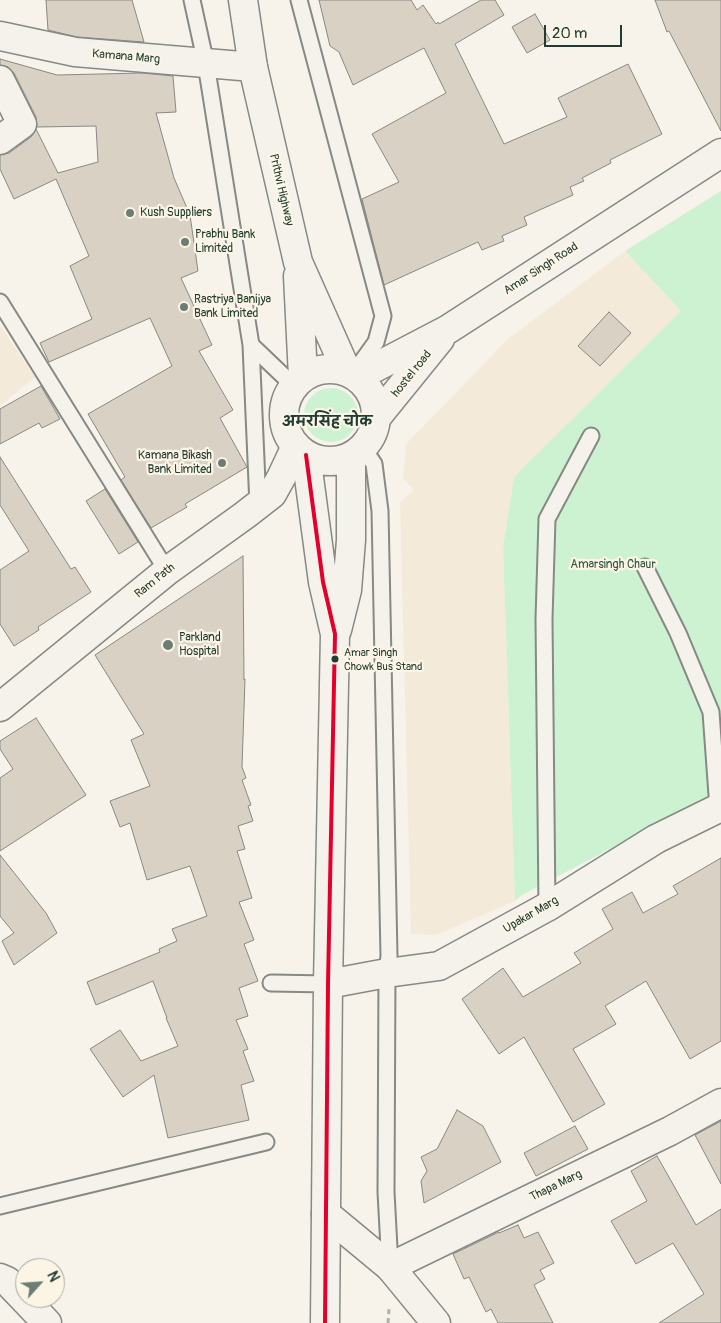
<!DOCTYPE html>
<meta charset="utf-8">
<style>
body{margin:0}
#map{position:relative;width:721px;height:1323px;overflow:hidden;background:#f7f3ea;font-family:Pangolin,sans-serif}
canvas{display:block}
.north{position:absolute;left:15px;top:1258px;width:50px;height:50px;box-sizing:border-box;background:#fcf5e5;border:1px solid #a4ab9e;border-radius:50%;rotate:64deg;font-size:14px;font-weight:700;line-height:20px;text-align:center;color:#1f3d34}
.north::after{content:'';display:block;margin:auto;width:18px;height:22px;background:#6b7d74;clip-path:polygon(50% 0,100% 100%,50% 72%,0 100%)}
.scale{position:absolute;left:544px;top:25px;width:78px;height:22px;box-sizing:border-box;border:2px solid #1f3d34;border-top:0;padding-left:6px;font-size:15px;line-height:18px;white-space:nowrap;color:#1f3d34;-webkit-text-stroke:4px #fcf5e5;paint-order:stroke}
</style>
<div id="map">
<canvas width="721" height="1323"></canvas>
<div class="north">N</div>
<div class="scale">20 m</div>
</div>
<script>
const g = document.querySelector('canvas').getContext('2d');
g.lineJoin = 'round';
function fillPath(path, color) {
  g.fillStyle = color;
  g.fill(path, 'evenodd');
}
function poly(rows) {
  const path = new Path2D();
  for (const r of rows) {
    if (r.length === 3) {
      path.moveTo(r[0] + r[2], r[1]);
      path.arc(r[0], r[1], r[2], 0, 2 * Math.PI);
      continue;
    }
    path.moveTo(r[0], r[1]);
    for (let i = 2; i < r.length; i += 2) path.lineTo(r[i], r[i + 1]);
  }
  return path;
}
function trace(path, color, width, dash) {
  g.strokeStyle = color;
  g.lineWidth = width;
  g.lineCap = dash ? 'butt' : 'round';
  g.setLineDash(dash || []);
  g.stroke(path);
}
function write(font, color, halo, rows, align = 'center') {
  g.font = font + ' Pangolin,"Playpen Sans Deva",sans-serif';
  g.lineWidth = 4.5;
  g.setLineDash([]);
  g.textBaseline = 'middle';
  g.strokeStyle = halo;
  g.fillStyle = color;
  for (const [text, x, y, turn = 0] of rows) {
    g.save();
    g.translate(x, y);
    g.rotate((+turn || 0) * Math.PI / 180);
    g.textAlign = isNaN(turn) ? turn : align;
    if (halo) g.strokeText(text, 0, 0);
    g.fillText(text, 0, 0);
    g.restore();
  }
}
fillPath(poly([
 [625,251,681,311,514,477,503,548,515,901,436,935,411,934,400,503,414,490,403,478,406,444,508,339],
 [0,325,35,377,0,406]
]), '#f4ead9');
fillPath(poly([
 [721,191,721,791,522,895,515,901,503,548,514,477,681,311,625,251],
 [331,415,27]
]), '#cdf2d1');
const building = poly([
 [46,0,132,0,144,42,77,37,48,30,46,0],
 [319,0,411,0,417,10,423,5,436,24,438,22,439,24,481,0,495,0,504,15,455,44,504,144,567,117,558,98,628,64,662,134,610,160,611,163,582,178,584,181,570,187,573,195,524,217,527,225,502,236,504,241,482,250,478,242,384,285,362,199,399,182,372,134,446,93,424,48,353,85,339,52,330,46,319,0],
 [655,0,721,0,721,131,669,31,667,32,655,0],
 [535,14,550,40,527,53,512,27,535,14],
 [0,59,57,75,142,73,173,76,176,112,156,113,174,178,190,215,198,271,181,278,212,345,199,351,233,410,220,418,247,467,185,504,187,507,151,528,121,480,125,477,88,414,172,366,150,318,49,362,40,343,92,319,70,266,89,256,56,179,14,199,0,169,0,155,9,153,31,137,36,129,58,173,98,162,96,126,37,127,36,117,14,73,8,67,0,65,0,59],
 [609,312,631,333,600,366,578,346,609,312],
 [41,386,60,419,42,428,39,423,0,444,0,409,41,386],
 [0,457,71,569,75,567,91,592,38,627,39,630,14,646,0,624,0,570,29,551,0,505,0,457],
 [105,489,138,542,119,554,86,501,105,489],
 [243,556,244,680,245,679,242,767,246,778,242,780,251,805,248,806,253,821,238,826,245,849,237,851,252,898,239,902,254,940,244,944,258,981,239,988,248,1016,236,1020,248,1049,243,1051,254,1081,241,1085,249,1120,168,1138,154,1075,123,1097,90,1049,120,1030,141,1061,178,1046,166,1018,167,1018,153,981,96,1005,87,982,160,952,159,949,177,941,172,929,207,916,190,866,147,880,130,823,120,827,110,801,150,786,131,740,144,734,95,655,243,556],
 [36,718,86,795,0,851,0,778,13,769,0,749,0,741,36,718],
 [0,855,46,913,57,933,14,965,2,941,14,933,0,916,0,855],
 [721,858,721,1041,690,1059,646,981,605,1006,616,1024,573,1049,605,1104,573,1122,524,1037,499,1054,462,999,503,968,523,997,581,963,574,953,613,929,602,909,632,892,643,913,678,894,673,886,721,858],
 [457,1110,483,1126,501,1162,424,1203,421,1181,427,1171,421,1157,437,1149,457,1110],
 [721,1121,721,1184,695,1135,721,1121],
 [575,1126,588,1149,536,1176,524,1153,575,1126],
 [657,1156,696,1225,721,1209,721,1323,659,1323,704,1294,673,1243,636,1264,611,1221,647,1201,631,1171,657,1156],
 [518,1225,524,1238,538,1232,554,1263,540,1270,545,1279,534,1285,553,1323,498,1323,491,1309,486,1312,469,1277,464,1279,453,1254,499,1232,499,1233,518,1225]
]);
fillPath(building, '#dad1c5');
trace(building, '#868984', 1);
const lane = poly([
 [192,0,206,64,251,345,258,506],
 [299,0,383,316,376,342,353,374],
 [0,302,167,571],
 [251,345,294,386],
 [363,448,374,464,380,511,389,956,387,973,386,1192,390,1267],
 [645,567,678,633,711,712,718,809],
 [547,907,544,619,547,519,591,436],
 [271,983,328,984],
 [0,1206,266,1142]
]);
const street = poly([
 [0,36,75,52,253,67],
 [0,80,22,124,0,140],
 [328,984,387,973,439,966,547,907,656,839,721,807],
 [390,1267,670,1131,721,1103],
 [0,1278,7,1281,47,1323]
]);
const primary = poly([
 [357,377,447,330,721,153],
 [376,418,440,339],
 [0,707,167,571,245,515,272,494,282,476,296,446],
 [326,1214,390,1267,436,1323]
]);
const highway = poly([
 [243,0,253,67,298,262,347,372],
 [298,276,303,377],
 [330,415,46],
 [306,455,323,582,335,634,328,984,325,1323],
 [337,630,347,590,351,540,351,457]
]);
trace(lane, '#868984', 19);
trace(street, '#868984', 31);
trace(primary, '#868984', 31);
trace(highway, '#868984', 31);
trace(poly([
 [388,1323,389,1309]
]), '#b0b2ad', 3, [5, 4]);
trace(lane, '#f5f2ec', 15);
trace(street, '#f5f2ec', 28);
trace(primary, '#f5f2ec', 28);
trace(highway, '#f5f2ec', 28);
trace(poly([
 [306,455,323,582,335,634,328,984,325,1323]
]), '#e4002b', 4);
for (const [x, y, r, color] of [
 [130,213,5,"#6b7d74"],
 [185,242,5,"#6b7d74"],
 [184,307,5,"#6b7d74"],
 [222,463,5,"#6b7d74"],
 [168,645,6,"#6b7d74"],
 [335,659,4.5,"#1f3d34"]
]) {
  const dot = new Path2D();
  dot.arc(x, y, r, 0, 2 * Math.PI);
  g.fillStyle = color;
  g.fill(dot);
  trace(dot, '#fcf5e5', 2);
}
write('11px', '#1f3d34', '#fcf5e5', [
 ["Amar Singh",344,653],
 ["Chowk Bus Stand",344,667]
], 'left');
write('12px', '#1f3d34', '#fcf5e5', [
 ["Kamana Marg",126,57,5],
 ["Prithvi Highway",281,190,77],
 ["Amar Singh Road",541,269,-33],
 ["hostel road",412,374,-51],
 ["Ram Path",155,581,-39],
 ["Upakar Marg",531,915,-30],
 ["Thapa Marg",556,1186,-26]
]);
write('12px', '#1f3d34', '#fcf5e5', [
 ["Kush Suppliers",140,213],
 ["Prabhu Bank",195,235],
 ["Limited",195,249],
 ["Rastriya Banijya",194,300],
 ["Bank Limited",194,314],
 ["Kamana Bikash",212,456,"right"],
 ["Bank Limited",212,470,"right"],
 ["Parkland",179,638],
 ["Hospital",179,652]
], 'left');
write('12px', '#345848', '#fcf5e5', [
 ["Amarsingh Chaur",613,565]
]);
write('bold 14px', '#1f3d34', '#fcf5e5', [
 ["अमरसिंह चोक",327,422]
]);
</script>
